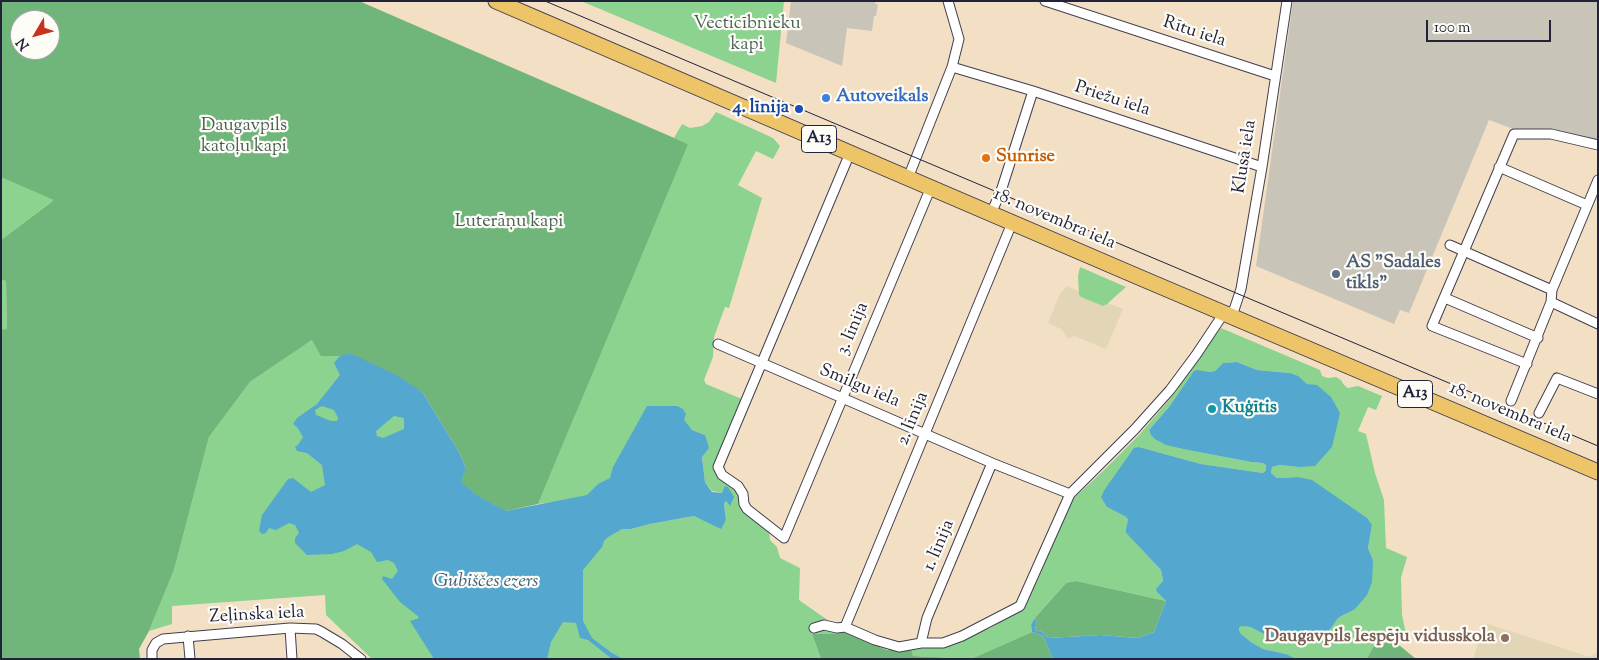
<!DOCTYPE html>
<meta charset="utf-8">
<style>
body{margin:0}
#map{position:relative;width:1599px;height:660px;overflow:hidden;background:#f3e0c4;font-family:"Sorts Mill Goudy",serif}
canvas{display:block}
.frame{position:absolute;inset:0;border:2px solid #22223b;pointer-events:none}
.north{position:absolute;left:10px;top:10px;width:50px;height:50px;box-sizing:border-box;background:#fdfcf7;border:1px solid #a5a5ac;border-radius:50%;rotate:233deg;font-size:14px;font-weight:700;line-height:20px;text-align:center;color:#22223b}
.north::after{content:'';display:block;margin:auto;width:18px;height:22px;background:#c8321e;clip-path:polygon(50% 0,100% 100%,50% 72%,0 100%)}
.scale{position:absolute;left:1426px;top:20px;width:125px;height:22px;box-sizing:border-box;border:2px solid #22223b;border-top:0;padding-left:6px;font-size:15px;line-height:18px;white-space:nowrap;color:#22223b;-webkit-text-stroke:4px #fdfcf7;paint-order:stroke}
</style>
<div id="map">
<canvas width="1599" height="660"></canvas>
<div class="frame"></div>
<div class="north">N</div>
<div class="scale">100 m</div>
</div>
<script>
const g = document.querySelector('canvas').getContext('2d');
g.lineJoin = 'round';
function fillPath(path, color) {
  g.fillStyle = color;
  g.fill(path, 'evenodd');
}
function poly(rows) {
  const path = new Path2D();
  for (const r of rows) {
    path.moveTo(r[0], r[1]);
    for (let i = 2; i < r.length; i += 2) path.lineTo(r[i], r[i + 1]);
  }
  return path;
}
function trace(path, color, width, dash) {
  g.strokeStyle = color;
  g.lineWidth = width;
  g.lineCap = dash ? 'butt' : 'round';
  g.setLineDash(dash || []);
  g.stroke(path);
}
function write(font, color, halo, rows, align = 'center') {
  g.font = font + ' "Sorts Mill Goudy",serif';
  g.lineWidth = 4.5;
  g.setLineDash([]);
  g.textBaseline = 'middle';
  g.strokeStyle = halo;
  g.fillStyle = color;
  for (const [text, x, y, turn = 0] of rows) {
    g.save();
    g.translate(x, y);
    g.rotate((+turn || 0) * Math.PI / 180);
    g.textAlign = isNaN(turn) ? turn : align;
    if (halo) g.strokeText(text, 0, 0);
    g.fillText(text, 0, 0);
    g.restore();
  }
}
fillPath(poly([
 [1067,286,1123,309,1106,349,1074,336,1068,339,1061,329,1048,323,1060,294],
 [1485,623,1590,657,1598,652,1598,659,1473,659]
]), '#e2d6b7');
fillPath(poly([
 [791,1,875,1,875,4,878,4,876,16,874,16,872,31,847,28,842,66,786,43],
 [1293,1,1598,1,1598,145,1535,137,1489,120,1409,313,1400,310,1394,324,1256,266]
]), '#c8c4b8');
fillPath(poly([
 [1,1,687,146,688,144,674,138,682,124,690,128,702,126,709,122,716,112,773,138,780,146,773,159,756,151,738,185,762,198,729,308,725,307,714,337,713,357,704,380,706,384,742,399,714,470,736,488,769,531,770,540,777,547,780,558,800,568,799,600,846,633,812,634,821,659,372,659,326,615,325,595,172,606,172,624,149,631,174,570,209,437,250,382,312,340,350,353,422,424,506,511,554,502,538,504,575,415,416,364,51,202,1,240],
 [20,20,50,20,50,50,20,50],
 [692,430,705,435,702,457,705,482,712,491,722,493,730,506,726,501,724,504,726,520,718,526,694,516,650,524,631,529,622,529],
 [581,1,784,1,776,83],
 [1080,267,1126,287,1107,304,1103,306,1081,297,1079,295,1078,276],
 [1,280,6,281,7,330,1,330],
 [1221,328,1320,370,1322,376,1328,378,1336,377,1341,380,1344,385,1348,388,1358,386,1382,396,1376,410,1368,407,1358,431,1366,434,1375,473,1384,500,1386,548,1407,557,1401,578,1402,615,1406,634,1399,645,1389,642,1375,646,1367,659,1297,659,1286,654,1263,649,1251,642,1240,633,1239,628,1240,626,1243,626,1250,627,1270,637,1285,639,1325,635,1338,618,1346,614,1373,560,1368,548,1372,525,1298,477,1277,478,1271,473,1272,467,1280,465,1298,467,1317,386,1307,384,1290,373,1257,370,1237,362,1223,363,1215,371,1209,372,1195,371,1169,407,1149,430,1151,435,1193,451,1251,462,1264,463,1266,465,1266,470,1263,473,1201,464,1139,447,1107,507,1126,517,1128,520,1126,528,1126,533,1161,570,1163,581,1157,592,1166,601,1076,581,1066,583,1034,619,1031,625,1032,632,971,659,913,656,911,648,946,644,991,628,1021,608,1038,579,1072,500,1101,473,1139,435,1175,393,1189,370]
]), '#8bd38e');
fillPath(poly([
 [1,1,359,1,688,144,538,504,506,511,478,496,461,482,466,468,459,452,423,393,350,353,340,356,321,356,312,340,250,382,209,437,174,570,149,631,139,649,140,659,1,659,1,330,7,329,6,281,1,280,1,240,54,200,1,177],
 [20,20,50,20,50,50,20,50],
 [1076,581,1166,601,1154,632,1138,638,1100,635,1048,638,1042,632,1035,630,1037,621,1034,619,1066,583],
 [1032,632,1043,636,1053,659,821,659,812,634,846,633,887,650,911,648,913,656,971,659],
 [1389,642,1399,645,1416,659,1367,659,1374,646]
]), '#70b579');
fillPath(poly([
 [350,353,400,377,423,393,459,452,466,468,461,482,478,496,506,511,587,495,598,484,610,478,613,467,647,406,677,406,683,409,686,414,684,420,692,430,705,435,709,448,702,457,705,482,712,492,722,493,725,486,728,487,734,497,730,506,726,501,724,504,726,520,721,529,694,516,650,524,631,529,622,529,608,537,604,541,602,547,583,570,583,621,592,638,612,653,623,659,612,659,588,640,580,638,576,623,563,622,551,642,547,659,434,659,410,621,417,619,419,617,400,602,382,579,383,576,392,579,398,571,394,563,388,560,377,562,371,552,357,544,344,551,332,554,307,555,295,543,295,538,299,533,295,525,289,523,276,530,269,528,266,533,262,534,259,531,262,515,288,479,293,478,311,492,325,485,322,465,307,453,297,451,295,447,298,445,303,437,297,427,293,424,297,418,317,404,340,375,334,363,340,356],
 [322,406,334,410,338,418,337,421,331,421,316,415,315,410],
 [394,416,404,418,404,429,383,438,377,436,376,431],
 [1237,362,1257,370,1290,373,1298,376,1307,384,1317,385,1331,397,1340,413,1332,447,1315,466,1298,467,1280,465,1272,467,1271,473,1277,478,1298,477,1312,480,1367,518,1372,525,1368,548,1373,560,1372,582,1367,595,1355,609,1338,618,1326,635,1318,638,1270,637,1250,627,1241,626,1239,628,1240,633,1251,642,1263,649,1286,654,1297,659,1053,659,1043,636,1032,632,1031,625,1034,619,1037,621,1035,630,1042,632,1048,638,1100,635,1138,638,1154,632,1166,601,1157,592,1156,589,1163,581,1161,570,1126,533,1126,528,1128,520,1126,517,1107,507,1101,497,1105,489,1134,448,1139,447,1201,464,1263,473,1266,470,1266,465,1263,463,1251,462,1193,451,1166,445,1155,439,1151,435,1149,430,1169,407,1194,371,1197,370,1209,372,1215,371,1223,363]
]), '#54a8cf');
const street = poly([
 [1045,1,1275,76],
 [952,67,1033,91,1262,167],
 [850,153,718,467,722,475,738,486,743,494,744,504,747,509,784,538,931,187],
 [1499,167,1587,205],
 [908,178,952,67,959,39,948,1],
 [991,214,1002,188,1033,91],
 [1450,245,1552,290],
 [1445,298,1538,338],
 [1551,302,1598,324],
 [1232,316,1241,289,1262,167,1287,1],
 [718,344,992,463,1070,494],
 [1527,364,1432,326,1514,134,1551,134,1598,145],
 [1511,401,1551,302,1552,290,1598,180],
 [1539,413,1557,378,1598,394],
 [845,627,1012,223],
 [290,628,292,659],
 [814,628,824,625,837,628,845,627,875,640,899,647,921,643,943,643,962,636,1020,606,1070,494,1135,429,1170,390,1196,355,1224,313],
 [188,636,190,659],
 [921,643,927,618,992,463],
 [152,659,152,650,156,643,163,639,290,628,316,629,322,632,342,644,361,659]
]);
const primary = poly([
 [496,1,1141,278,1598,472]
]);
trace(street, '#413e50', 11);
trace(primary, '#413e50', 17);
trace(street, '#fff', 9);
trace(primary, '#eec469', 15);
trace(poly([
 [545,1,1598,446]
]), '#22223b', 1);
for (const [x, y, r, color] of [
 [826,98,5,"#3f7fe0"],
 [799,109,5,"#1a4fb4"],
 [986,158,5,"#e8710a"],
 [1336,274,5,"#5c6f8a"],
 [1212,409,5,"#0f9aa8"],
 [1505,638,5,"#8d6e63"]
]) {
  const dot = new Path2D();
  dot.arc(x, y, r, 0, 2 * Math.PI);
  g.fillStyle = color;
  g.fill(dot);
  trace(dot, '#fdfcf7', 2);
}
for (const [x, y, w] of [
 [819,139,35],
 [1415,394,35]
]) {
  const box = new Path2D();
  box.roundRect(x - w / 2, y - 13.5, w, 27, 4);
  g.fillStyle = '#fdfcf7';
  g.fill(box);
  trace(box, '#22223b', 1);
}
write('bold 16px', '#22223b', null, [
 ["A13",819,139],
 ["A13",1415,394]
]);
write('18px', '#476058', '#fdfcf7', [
 ["Vecticībnieku",747,25],
 ["kapi",747,46],
 ["Daugavpils",244,127],
 ["katoļu kapi",244,148],
 ["Luterāņu kapi",509,223]
]);
write('18px', '#22223b', '#fdfcf7', [
 ["Rītu iela",1194,33,18],
 ["Priežu iela",1112,100,18],
 ["Klusā iela",1246,157,-81],
 ["18. novembra iela",1054,220,23],
 ["3. līnija",854,329,-67],
 ["Smilgu iela",859,387,23],
 ["18. novembra iela",1510,414,23],
 ["2. līnija",914,419,-68],
 ["1. līnija",940,546,-67],
 ["Zeļinska iela",257,616,-3]
]);
write('bold 18px', '#366cbe', '#fdfcf7', [
 ["Autoveikals",836,98]
], 'left');
write('bold 18px', '#164399', '#fdfcf7', [
 ["4. līnija",789,109]
], 'right');
write('bold 18px', '#c56008', '#fdfcf7', [
 ["Sunrise",996,158]
], 'left');
write('bold 18px', '#4e5e75', '#fdfcf7', [
 ["AS \"Sadales",1346,264],
 ["tīkls\"",1346,285]
], 'left');
write('bold 18px', '#0d838f', '#fdfcf7', [
 ["Kuģītis",1222,409]
], 'left');
write('bold 18px', '#785e54', '#fdfcf7', [
 ["Daugavpils Iespēju vidusskola",1495,638]
], 'right');
write('italic 19px', '#385e7e', '#fdfcf7', [
 ["Gubiščes ezers",486,583]
]);
</script>
